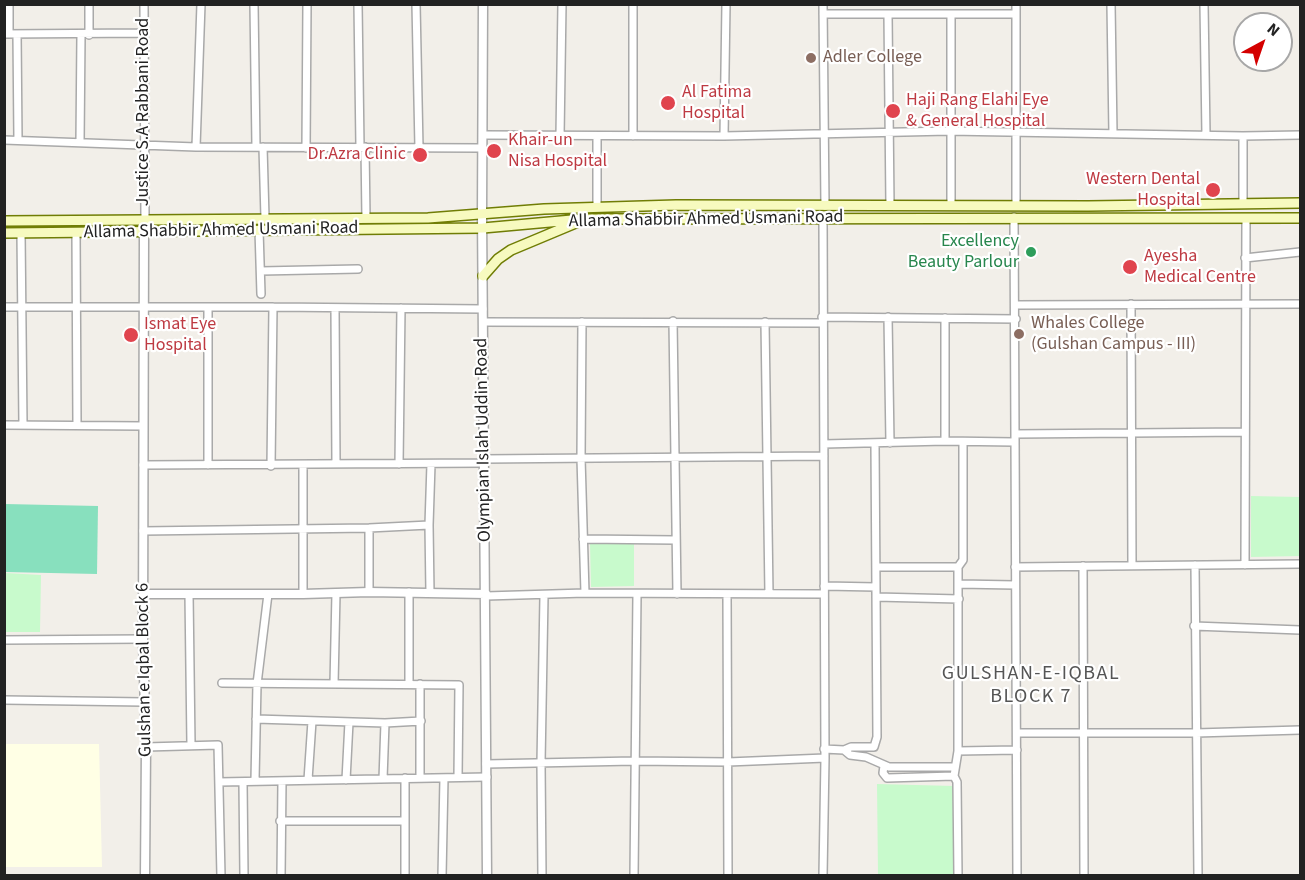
<!DOCTYPE html>
<style>
body{margin:0}
#map{position:relative;width:1305px;height:880px;overflow:hidden;background:#f2efe9;font-family:"Source Sans 3",sans-serif}
canvas{display:block}
.frame{position:absolute;inset:0;border:6px solid #222;pointer-events:none}
.north{position:absolute;left:1233px;top:12px;width:60px;height:60px;box-sizing:border-box;background:#fff;border:2px solid #a7a7a7;border-radius:50%;rotate:40deg;font-size:16px;font-weight:700;line-height:24px;text-align:center;color:#222}
.north::after{content:'';display:block;margin:auto;width:21px;height:27px;background:#d40000;clip-path:polygon(50% 0,100% 100%,50% 72%,0 100%)}
</style>
<div id="map">
<canvas width="1305" height="880"></canvas>
<div class="frame"></div>
<div class="north">N</div>
</div>
<script>
const g = document.querySelector('canvas').getContext('2d');
g.lineJoin = 'round';
function fillPath(path, color) {
  g.fillStyle = color;
  g.fill(path, 'evenodd');
}
function poly(rows) {
  const path = new Path2D();
  for (const r of rows) {
    path.moveTo(r[0], r[1]);
    for (let i = 2; i < r.length; i += 2) path.lineTo(r[i], r[i + 1]);
  }
  return path;
}
function trace(path, color, width, dash) {
  g.strokeStyle = color;
  g.lineWidth = width;
  g.lineCap = dash ? 'butt' : 'round';
  g.setLineDash(dash || []);
  g.stroke(path);
}
function write(font, color, halo, rows, align = 'center') {
  g.font = font + ' "Source Sans 3",sans-serif';
  g.lineWidth = 4.5;
  g.setLineDash([]);
  g.textBaseline = 'middle';
  g.strokeStyle = halo;
  g.fillStyle = color;
  for (const [text, x, y, turn = 0] of rows) {
    g.save();
    g.translate(x, y);
    g.rotate((+turn || 0) * Math.PI / 180);
    g.textAlign = isNaN(turn) ? turn : align;
    if (halo) g.strokeText(text, 0, 0);
    g.fillText(text, 0, 0);
    g.restore();
  }
}
fillPath(poly([
 [5,744,99,744,102,867,5,867]
]), '#ffffe5');
fillPath(poly([
 [1251,496,1300,497,1300,556,1251,557],
 [590,543,634,543,634,586,591,587],
 [5,573,41,575,40,632,5,632],
 [877,784,954,786,955,875,878,875]
]), '#c8facc');
fillPath(poly([
 [5,504,98,506,97,574,5,572]
]), '#88e0be');
const minor = poly([
 [9,4,9,34],
 [89,4,89,35],
 [144,4,145,220],
 [254,4,256,147],
 [358,4,360,147],
 [416,4,419,148],
 [633,4,633,136],
 [823,4,825,206],
 [1016,4,1016,206],
 [1111,4,1113,134],
 [1204,4,1206,135],
 [823,14,1016,14],
 [888,14,890,206],
 [4,34,144,33],
 [17,34,18,140],
 [483,135,724,136,949,131,1243,136,1300,135],
 [560,136,562,4],
 [724,136,726,4],
 [1243,136,1243,203],
 [4,140,196,147,482,148],
 [80,142,81,35],
 [196,147,201,4],
 [263,147,265,218],
 [365,147,366,218],
 [306,148,307,4],
 [951,206,951,14],
 [597,207,597,136],
 [1014,217,1017,876],
 [823,218,825,758,823,876],
 [259,230,261,294],
 [76,232,77,425],
 [21,233,23,425],
 [1245,258,1300,252],
 [261,271,358,269],
 [1131,304,1132,566],
 [1015,305,1300,304],
 [4,307,273,307,483,309],
 [208,307,208,465],
 [335,308,336,464],
 [822,317,1016,319],
 [888,317,890,443],
 [673,321,677,594],
 [483,322,822,323],
 [582,322,581,458,585,593],
 [765,322,769,594],
 [4,425,143,426],
 [1015,434,1245,432],
 [945,441,945,318],
 [824,444,945,441,1014,442],
 [484,459,824,456],
 [399,464,401,308],
 [143,465,484,463],
 [303,465,303,594],
 [271,466,273,307],
 [369,528,369,592],
 [143,531,369,528,429,525],
 [583,539,675,540],
 [1195,565,1198,876],
 [1245,565,1246,219],
 [1083,566,1084,876],
 [877,567,958,567],
 [1015,567,1300,564],
 [959,584,1015,585],
 [824,586,876,587],
 [430,593,429,525,431,464],
 [189,594,191,745],
 [727,595,728,876],
 [486,596,585,593,824,594],
 [876,597,959,599],
 [1194,626,1300,630],
 [4,640,143,639],
 [222,683,459,685,458,777],
 [334,684,336,593],
 [409,684,409,592],
 [420,684,420,778],
 [4,700,144,702],
 [256,719,385,723,421,721],
 [1017,733,1196,733,1300,730],
 [146,747,218,745,221,876],
 [824,749,844,750,850,755,866,757,889,767,955,767],
 [844,750,851,747,874,747,877,737,875,444],
 [958,751,1017,750],
 [486,764,634,761,728,762,825,758],
 [884,766,883,773,887,778,954,776],
 [405,778,405,876],
 [383,779,385,723],
 [255,780,257,684,268,594],
 [308,780,312,721],
 [346,780,349,722],
 [219,782,487,777],
 [243,782,244,876],
 [280,821,405,821],
 [281,876,282,781],
 [442,876,444,778],
 [542,876,541,763,544,596],
 [634,876,637,594],
 [958,876,957,782,954,776,958,751,958,567,963,560,963,443]
]);
const tertiary = poly([
 [483,4,482,214,487,876],
 [144,232,143,639,146,747,145,876],
 [144,594,303,594,369,592,486,594]
]);
const secondary = poly([
 [4,221,428,218,544,209,676,205,1088,206,1300,203],
 [4,233,483,228,583,219,1300,218],
 [483,276,498,259,511,250,578,222]
]);
trace(minor, '#a9a9a9', 10);
trace(tertiary, '#a9a9a9', 11);
trace(secondary, '#707d05', 12);
trace(minor, '#fff', 7);
trace(tertiary, '#fff', 8);
trace(secondary, '#f7fabf', 9);
for (const [x, y, r, color] of [
 [811,58,6,"#8d6e63"],
 [668,103,8,"#e0444e"],
 [893,111,8,"#e0444e"],
 [494,151,8,"#e0444e"],
 [420,155,8,"#e0444e"],
 [1213,190,8,"#e0444e"],
 [1031,252,6,"#2e9e5b"],
 [1130,267,8,"#e0444e"],
 [1019,334,6,"#8d6e63"],
 [131,335,8,"#e0444e"]
]) {
  const dot = new Path2D();
  dot.arc(x, y, r, 0, 2 * Math.PI);
  g.fillStyle = color;
  g.fill(dot);
  trace(dot, '#fff', 2);
}
write('18px', '#785e54', '#fff', [
 ["Adler College",823,58],
 ["Whales College",1031,324],
 ["(Gulshan Campus - III)",1031,345]
], 'left');
write('18px', '#be3a42', '#fff', [
 ["Al Fatima",682,93],
 ["Hospital",682,114],
 ["Haji Rang Elahi Eye",906,101],
 ["& General Hospital",906,122],
 ["Khair-un",508,141],
 ["Nisa Hospital",508,162],
 ["Dr.Azra Clinic",406,155,"right"],
 ["Western Dental",1200,180,"right"],
 ["Hospital",1200,201,"right"],
 ["Ayesha",1144,257],
 ["Medical Centre",1144,278],
 ["Ismat Eye",144,325],
 ["Hospital",144,346]
], 'left');
write('18px', '#222', '#fff', [
 ["Justice S.A Rabbani Road",144,112,-90],
 ["Allama Shabbir Ahmed Usmani Road",706,220,-1],
 ["Allama Shabbir Ahmed Usmani Road",221,231,-1],
 ["Olympian Islah Uddin Road",484,440,-91],
 ["Gulshan e Iqbal Block 6",145,670,-91]
]);
write('18px', '#27864d', '#fff', [
 ["Excellency",1019,242],
 ["Beauty Parlour",1019,263]
], 'right');
g.letterSpacing = '1.5px';
write('20px', '#555', '#fff', [
 ["GULSHAN-E-IQBAL",1031,675],
 ["BLOCK 7",1031,698]
]);
g.letterSpacing = '0px';
</script>
